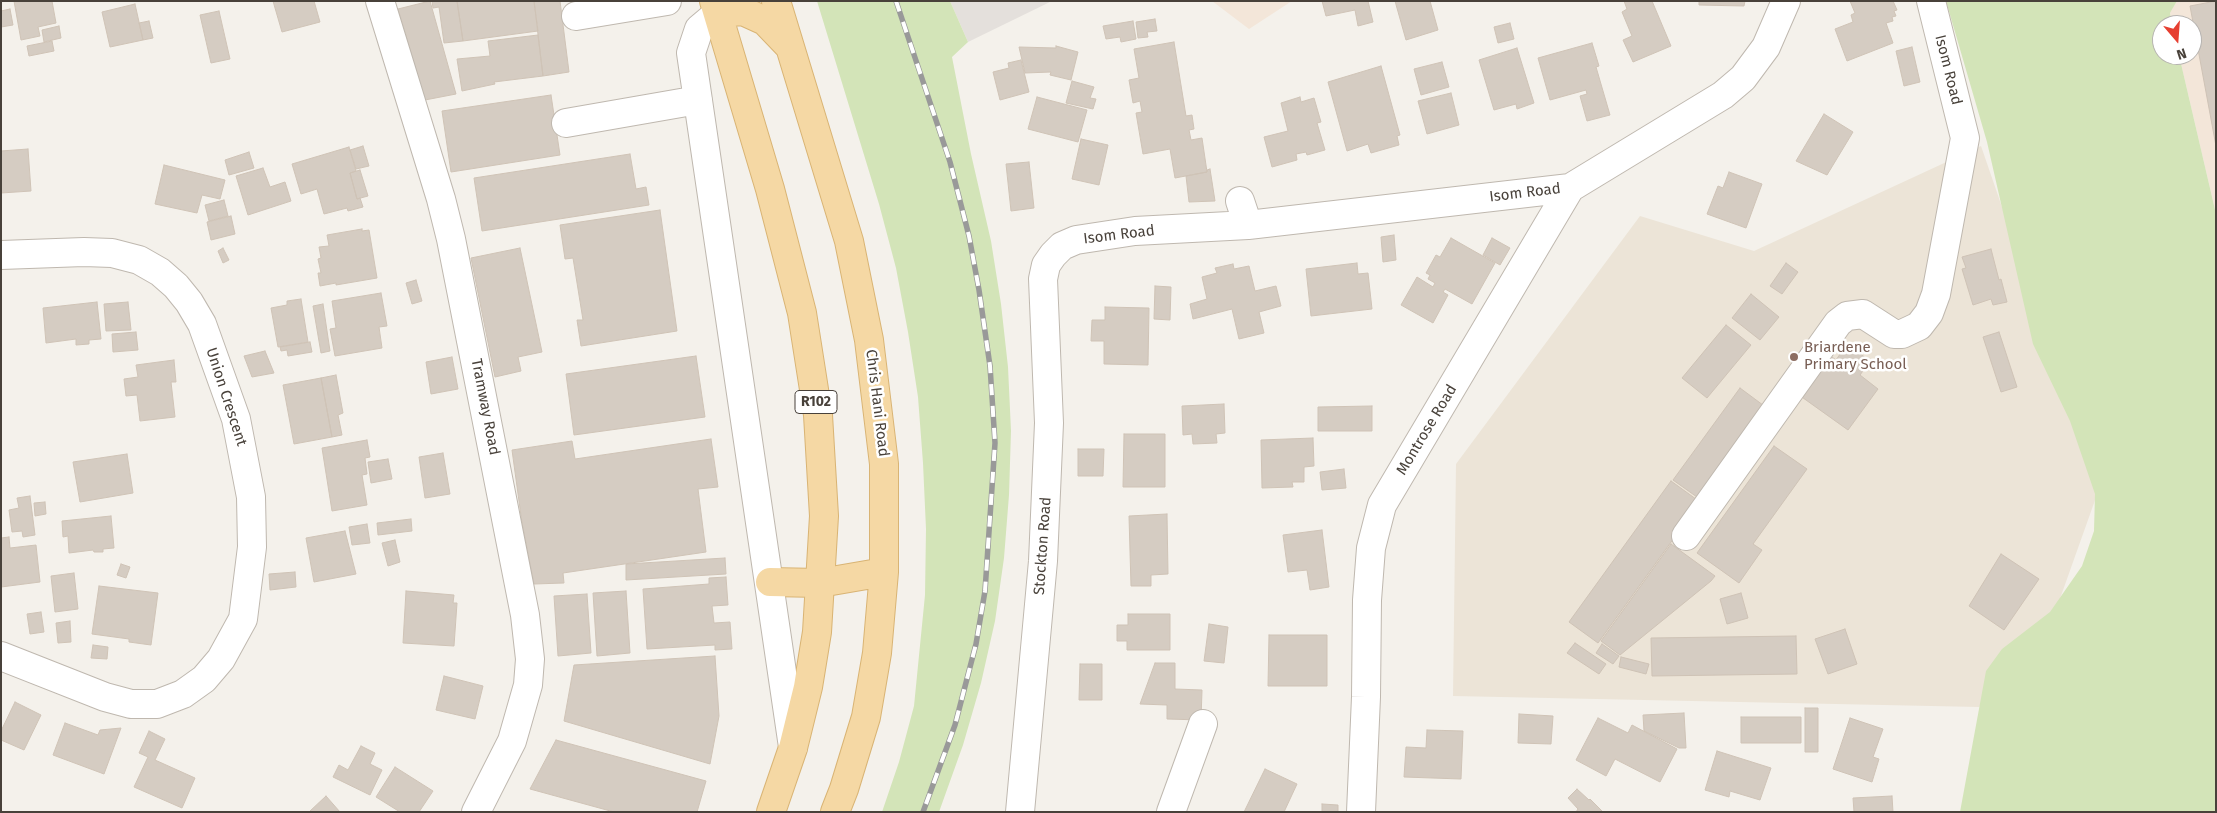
<!DOCTYPE html>
<style>
body{margin:0}
#map{position:relative;width:2217px;height:813px;overflow:hidden;background:#f4f1eb;font-family:"Fira Sans",sans-serif}
canvas{display:block}
.frame{position:absolute;inset:0;border:2px solid #48413a;pointer-events:none}
.north{position:absolute;left:2152px;top:15px;width:50px;height:50px;box-sizing:border-box;background:#fff;border:1px solid #b6b3b0;border-radius:50%;rotate:162deg;font-size:14px;font-weight:700;line-height:20px;text-align:center;color:#48413a}
.north::after{content:'';display:block;margin:auto;width:18px;height:22px;background:#e63f31;clip-path:polygon(50% 0,100% 100%,50% 72%,0 100%)}
</style>
<div id="map">
<canvas width="2217" height="813"></canvas>
<div class="frame"></div>
<div class="north">N</div>
</div>
<script>
const g = document.querySelector('canvas').getContext('2d');
g.lineJoin = 'round';
function fillPath(path, color) {
  g.fillStyle = color;
  g.fill(path, 'evenodd');
}
function poly(rows) {
  const path = new Path2D();
  for (const r of rows) {
    path.moveTo(r[0], r[1]);
    for (let i = 2; i < r.length; i += 2) path.lineTo(r[i], r[i + 1]);
  }
  return path;
}
function trace(path, color, width, dash) {
  g.strokeStyle = color;
  g.lineWidth = width;
  g.lineCap = dash ? 'butt' : 'round';
  g.setLineDash(dash || []);
  g.stroke(path);
}
function write(font, color, halo, rows, align = 'center') {
  g.font = font + ' "Fira Sans",sans-serif';
  g.lineWidth = 5;
  g.setLineDash([]);
  g.textBaseline = 'middle';
  g.strokeStyle = halo;
  g.fillStyle = color;
  for (const [text, x, y, turn = 0] of rows) {
    g.save();
    g.translate(x, y);
    g.rotate((+turn || 0) * Math.PI / 180);
    g.textAlign = isNaN(turn) ? turn : align;
    if (halo) g.strokeText(text, 0, 0);
    g.fillText(text, 0, 0);
    g.restore();
  }
}
fillPath(poly([
 [1212,1,1292,1,1249,29],
 [2177,1,2216,1,2216,214,2179,55,2192,55,2192,25,2172,25,2170,13]
]), '#f3e6d9');
fillPath(poly([
 [950,1,1052,1,968,42]
]), '#e4e0dc');
fillPath(poly([
 [1981,146,2099,489,2041,652,1979,707,1453,696,1456,464,1640,216,1754,251]
]), '#ece4d7');
fillPath(poly([
 [817,1,950,1,968,42,952,57,971,154,991,241,1001,304,1008,367,1011,431,1009,495,1004,558,995,621,981,683,963,745,939,812,882,812,899,762,914,706,925,595,926,529,923,463,918,397,908,332,896,268,879,204],
 [1946,1,2177,1,2170,13,2172,25,2162,25,2162,55,2179,55,2216,214,2216,812,1960,812,1986,671,2002,649,2050,612,2082,566,2094,531,2095,494,2070,421,2033,344,1987,142]
]), '#d3e4b8');
const building = poly([
 [14,1,52,1,56,23,38,27,40,36,21,40,14,1],
 [273,1,314,1,320,22,282,32,273,1],
 [430,1,456,94,425,100,398,9,430,1],
 [432,1,457,1,463,41,444,43,439,7,433,8,432,1],
 [457,1,534,1,538,31,463,41,457,1],
 [534,1,560,1,569,72,543,76,534,1],
 [1322,1,1368,1,1373,22,1358,26,1355,10,1326,16,1322,1],
 [1395,1,1430,1,1438,30,1406,40,1395,1],
 [1624,1,1652,1,1671,46,1633,62,1623,40,1632,36,1622,12,1627,9,1624,1],
 [1699,1,1745,1,1744,6,1699,5,1699,1],
 [1850,1,1893,1,1897,10,1894,11,1896,16,1892,17,1893,21,1886,23,1893,43,1847,61,1835,29,1853,22,1851,15,1855,13,1850,1],
 [2216,1,2216,146,2190,6,2216,1],
 [135,4,143,40,110,47,102,12,135,4],
 [10,9,13,25,1,27,1,11,10,9],
 [219,11,230,59,211,63,200,15,219,11],
 [1155,19,1157,31,1147,32,1148,37,1138,38,1136,22,1155,19],
 [149,21,153,38,143,40,139,23,149,21],
 [1133,21,1136,39,1121,42,1120,37,1106,39,1103,26,1133,21],
 [1510,23,1514,39,1498,43,1494,27,1510,23],
 [59,26,61,38,44,42,42,30,59,26],
 [538,35,543,76,494,82,495,84,462,91,457,59,490,56,488,41,538,35],
 [52,41,54,51,29,56,27,46,52,41],
 [1174,42,1186,116,1192,115,1194,129,1189,130,1191,140,1202,138,1207,172,1175,178,1170,149,1143,154,1136,113,1142,112,1140,101,1133,103,1129,80,1139,78,1134,49,1174,42],
 [1592,43,1599,66,1596,67,1610,115,1587,121,1580,96,1587,94,1586,90,1550,100,1538,58,1592,43],
 [1056,46,1078,52,1071,80,1050,75,1051,72,1025,73,1019,47,1056,48,1056,46],
 [1912,47,1920,82,1904,86,1896,51,1912,47],
 [1517,48,1534,103,1517,109,1516,104,1494,110,1479,60,1517,48],
 [1021,60,1029,92,1000,100,993,72,1009,68,1008,63,1021,60],
 [1442,62,1449,87,1421,95,1414,69,1442,62],
 [1381,66,1400,135,1397,136,1399,145,1371,153,1368,144,1347,151,1328,82,1381,66],
 [1072,81,1094,87,1090,98,1096,99,1093,109,1066,103,1072,81],
 [1451,93,1459,125,1427,134,1418,101,1451,93],
 [551,95,560,155,451,172,442,111,551,95],
 [1037,97,1087,110,1078,142,1028,129,1037,97],
 [1300,97,1301,102,1314,98,1321,122,1317,123,1325,150,1307,155,1306,152,1296,154,1297,160,1272,167,1264,137,1288,131,1281,103,1300,97],
 [1824,114,1853,132,1827,175,1796,161,1824,114],
 [1081,139,1108,145,1099,185,1072,179,1081,139],
 [363,146,369,166,356,169,350,150,363,146],
 [349,147,356,171,350,173,357,199,360,198,363,207,348,211,347,208,324,214,317,189,301,194,292,164,349,147],
 [28,149,31,191,1,193,1,151,28,149],
 [249,152,254,168,229,175,225,160,249,152],
 [630,154,636,189,646,187,649,205,482,231,474,178,630,154],
 [1029,162,1034,208,1011,211,1006,164,1029,162],
 [164,165,225,180,220,199,202,195,197,213,155,204,164,165],
 [263,168,270,187,285,182,291,201,248,215,236,176,263,168],
 [1210,169,1215,201,1189,202,1186,176,1207,172,1207,170,1210,169],
 [360,170,368,196,357,199,350,173,360,170],
 [1729,172,1762,184,1746,228,1707,214,1718,186,1723,188,1729,172],
 [224,200,228,216,209,221,205,205,224,200],
 [660,210,677,331,581,346,577,320,583,320,573,258,565,259,560,225,660,210],
 [231,216,235,234,211,240,207,222,231,216],
 [362,229,362,231,369,230,377,278,336,285,336,283,320,286,318,273,321,273,318,259,321,258,319,247,329,246,327,235,362,229],
 [1394,235,1396,260,1383,262,1381,237,1394,235],
 [1451,238,1495,263,1472,304,1445,289,1443,292,1448,295,1433,323,1401,305,1417,277,1433,287,1435,283,1428,279,1430,275,1426,273,1436,255,1440,257,1451,238],
 [1492,238,1510,248,1500,265,1483,255,1492,238],
 [223,248,229,260,223,263,218,251,223,248],
 [520,248,542,352,518,357,521,371,495,377,471,258,520,248],
 [1991,249,1999,280,2001,279,2007,302,1993,305,1991,299,1973,305,1962,269,1966,268,1962,257,1991,249],
 [1357,263,1358,274,1368,273,1372,309,1311,316,1306,269,1357,263],
 [1786,263,1798,272,1782,294,1770,286,1786,263],
 [1233,264,1234,269,1249,266,1255,291,1276,286,1281,306,1259,312,1264,333,1239,339,1232,309,1193,319,1190,304,1207,299,1202,277,1217,273,1215,268,1233,264],
 [416,280,422,301,412,304,406,283,416,280],
 [1155,286,1171,287,1170,320,1154,319,1155,286],
 [381,293,387,326,379,327,382,348,335,356,330,329,336,328,332,301,381,293],
 [1751,294,1779,317,1760,340,1732,318,1751,294],
 [301,299,308,342,278,347,271,308,287,305,287,301,301,299],
 [97,302,101,339,89,340,89,344,76,345,76,339,46,343,43,308,97,302],
 [128,302,131,330,106,331,104,304,128,302],
 [323,304,330,351,321,353,313,306,323,304],
 [1105,307,1149,308,1148,365,1104,364,1104,341,1091,341,1092,320,1105,320,1105,307],
 [1726,325,1751,345,1707,398,1682,378,1726,325],
 [136,332,138,350,113,352,112,334,136,332],
 [1999,332,2017,387,2001,392,1983,337,1999,332],
 [310,342,312,352,288,356,287,350,281,351,280,347,310,342],
 [1847,344,1870,361,1860,375,1878,389,1848,430,1799,395,1828,354,1836,360,1847,344],
 [265,351,274,373,252,377,244,356,265,351],
 [696,356,705,417,574,435,566,374,696,356],
 [452,357,458,389,431,394,426,362,452,357],
 [174,360,176,382,171,382,175,417,140,421,137,395,126,396,124,379,138,377,136,365,174,360],
 [336,375,343,413,338,415,342,435,332,437,321,378,336,375],
 [321,378,332,437,294,444,283,385,321,378],
 [1740,388,1771,411,1704,502,1673,480,1740,388],
 [1224,404,1225,433,1216,434,1217,443,1193,444,1192,434,1183,435,1182,406,1224,404],
 [1372,406,1372,431,1318,431,1318,407,1372,406],
 [1124,434,1165,434,1165,487,1123,487,1124,434],
 [1313,438,1314,466,1304,467,1304,482,1292,482,1293,487,1262,488,1261,440,1313,438],
 [711,439,718,487,698,489,706,552,563,573,564,583,534,584,522,523,512,450,572,441,575,459,711,439],
 [367,440,370,457,365,458,367,474,362,475,367,505,332,511,322,448,367,440],
 [1774,446,1807,469,1753,544,1762,550,1739,583,1697,553,1774,446],
 [1078,449,1104,449,1103,476,1078,476,1078,449],
 [443,453,450,494,425,498,419,457,443,453],
 [127,454,133,493,80,502,73,462,127,454],
 [388,459,392,479,371,483,368,462,388,459],
 [1344,469,1346,488,1322,490,1320,472,1344,469],
 [1671,481,1700,502,1598,643,1569,622,1671,481],
 [30,496,35,535,23,537,22,531,12,532,9,510,19,508,17,498,30,496],
 [45,502,46,514,35,516,34,503,45,502],
 [1167,514,1168,574,1151,575,1151,586,1131,586,1129,516,1167,514],
 [111,516,114,548,103,549,103,552,94,552,93,550,69,553,68,536,63,537,62,521,111,516],
 [411,519,412,531,378,535,377,523,411,519],
 [367,524,370,543,352,545,349,527,367,524],
 [1322,530,1329,587,1310,590,1307,570,1288,572,1283,535,1322,530],
 [345,531,356,574,314,582,306,538,345,531],
 [9,537,10,548,36,545,40,582,1,587,1,538,9,537],
 [395,540,400,562,388,566,382,543,395,540],
 [1671,544,1715,576,1711,581,1620,655,1601,641,1671,544],
 [2001,554,2039,579,2004,630,1969,606,2001,554],
 [725,558,726,574,626,580,626,564,725,558],
 [121,564,130,567,126,578,117,575,121,564],
 [295,572,296,587,270,590,269,574,295,572],
 [74,573,78,609,55,612,51,576,74,573],
 [726,577,728,605,712,606,714,623,730,622,732,649,715,650,715,645,647,649,643,589,709,584,709,578,726,577],
 [99,586,158,593,151,645,129,642,129,639,92,634,99,586],
 [406,591,454,595,453,603,457,603,454,646,403,643,406,591],
 [626,591,630,653,597,656,593,593,626,591],
 [1741,593,1748,618,1727,624,1720,599,1741,593],
 [587,594,591,653,558,656,554,596,587,594],
 [41,612,44,632,30,634,27,614,41,612],
 [1128,614,1170,614,1170,650,1127,650,1127,641,1117,641,1117,625,1128,625,1128,614],
 [70,621,71,642,58,643,56,623,70,621],
 [1209,624,1228,627,1224,663,1204,661,1209,624],
 [1845,629,1857,664,1828,674,1815,639,1845,629],
 [1269,635,1327,635,1327,686,1268,686,1269,635],
 [1796,636,1797,674,1652,676,1651,638,1796,636],
 [1575,643,1606,664,1599,674,1567,653,1575,643],
 [1602,644,1619,656,1613,664,1596,653,1602,644],
 [93,645,108,647,107,659,91,658,93,645],
 [715,656,719,716,710,764,564,721,574,665,715,656],
 [1621,657,1649,664,1646,674,1619,667,1621,657],
 [1155,663,1175,663,1175,689,1202,690,1201,720,1167,719,1167,705,1140,704,1155,663],
 [1080,664,1102,664,1102,700,1079,700,1080,664],
 [444,676,483,686,475,719,436,710,444,676],
 [15,702,41,715,24,750,1,740,1,731,15,702],
 [1805,708,1818,708,1818,752,1805,752,1805,708],
 [1684,713,1686,748,1679,748,1644,731,1643,715,1684,713],
 [1519,714,1553,716,1551,744,1518,743,1519,714],
 [1741,717,1801,717,1801,743,1741,743,1741,717],
 [1598,718,1628,733,1632,725,1677,749,1660,782,1615,759,1606,776,1576,760,1598,718],
 [1850,718,1883,729,1873,757,1879,759,1872,782,1833,769,1850,718],
 [65,723,98,735,100,730,121,728,104,774,53,755,65,723],
 [1427,730,1463,731,1461,779,1404,777,1406,747,1426,748,1427,730],
 [149,731,165,739,155,760,195,778,182,808,134,787,148,757,139,753,149,731],
 [556,740,706,781,697,812,614,812,530,789,556,740],
 [361,746,375,753,370,764,382,770,370,795,333,777,339,765,348,770,361,746],
 [1717,751,1771,768,1760,800,1730,791,1729,797,1705,790,1717,751],
 [395,767,433,791,419,812,400,812,376,797,395,767],
 [1265,769,1297,784,1284,812,1244,812,1265,769],
 [1577,789,1589,800,1590,799,1603,812,1576,812,1578,809,1568,798,1577,789],
 [326,796,340,812,309,812,326,796],
 [1892,796,1893,812,1854,812,1853,798,1892,796],
 [1322,804,1338,805,1338,812,1322,812,1322,804]
]);
fillPath(building, '#d5ccc2');
trace(building, '#cfc3b6', 1);
const minor = poly([
 [380,1,441,199,451,239,525,615,530,659,528,685,512,741,476,812],
 [718,13,699,29,691,53,793,747],
 [576,16,667,1],
 [566,123,698,100],
 [1240,201,1248,225],
 [1,255,84,252,112,253,139,260,160,272,176,286,189,302,202,324,236,419,251,497,252,547,243,619,221,659,204,679,183,694,157,704,131,704,105,697,1,656],
 [1686,536,1838,323,1847,316,1863,314,1894,334,1902,334,1919,326,1929,313,1936,294,1965,138,1931,1],
 [1020,812,1043,561,1049,423,1043,279,1046,265,1053,255,1062,246,1076,240,1135,231,1248,225,1570,188,1723,95,1743,78,1766,47,1786,1],
 [1171,812,1203,724],
 [1361,812,1366,697,1367,600,1371,548,1382,505,1570,188]
]);
const major = poly([
 [714,1,770,189,802,313,818,415,824,516,817,632,808,687,793,748,771,812],
 [776,1,849,241,869,340,884,464,884,572,877,653,866,717,844,789,835,812],
 [718,13,743,11,765,21,789,46],
 [770,582,820,583,884,572]
]);
trace(minor, '#bfb8af', 30);
trace(major, '#d9b474', 30);
trace(minor, '#fff', 28);
trace(major, '#f5d8a4', 28);
const rail = poly([
 [896,1,950,162,969,236,979,290,990,366,995,443,985,591,976,644,955,725,923,812]
]);
trace(rail, '#999', 5.5);
trace(rail, '#fff', 4, [11]);
for (const [x, y, r, color] of [
 [1794,357,5,"#8d6e63"]
]) {
  const dot = new Path2D();
  dot.arc(x, y, r, 0, 2 * Math.PI);
  g.fillStyle = color;
  g.fill(dot);
  trace(dot, '#fff', 2);
}
for (const [x, y, w] of [
 [816,402,42]
]) {
  const box = new Path2D();
  box.roundRect(x - w / 2, y - 11.5, w, 23, 4);
  g.fillStyle = '#fff';
  g.fill(box);
  trace(box, '#48413a', 1);
}
write('bold 14px', '#48413a', null, [
 ["R102",816,402]
]);
write('15px', '#48413a', '#fff', [
 ["Isom Road",1948,70,76],
 ["Isom Road",1525,193,-7],
 ["Isom Road",1119,235,-7],
 ["Union Crescent",226,397,72],
 ["Chris Hani Road",877,403,83],
 ["Tramway Road",485,407,79],
 ["Montrose Road",1427,430,-59],
 ["Stockton Road",1043,546,-86]
]);
write('15px', '#785e54', '#fff', [
 ["Briardene",1804,348],
 ["Primary School",1804,365]
], 'left');
</script>
